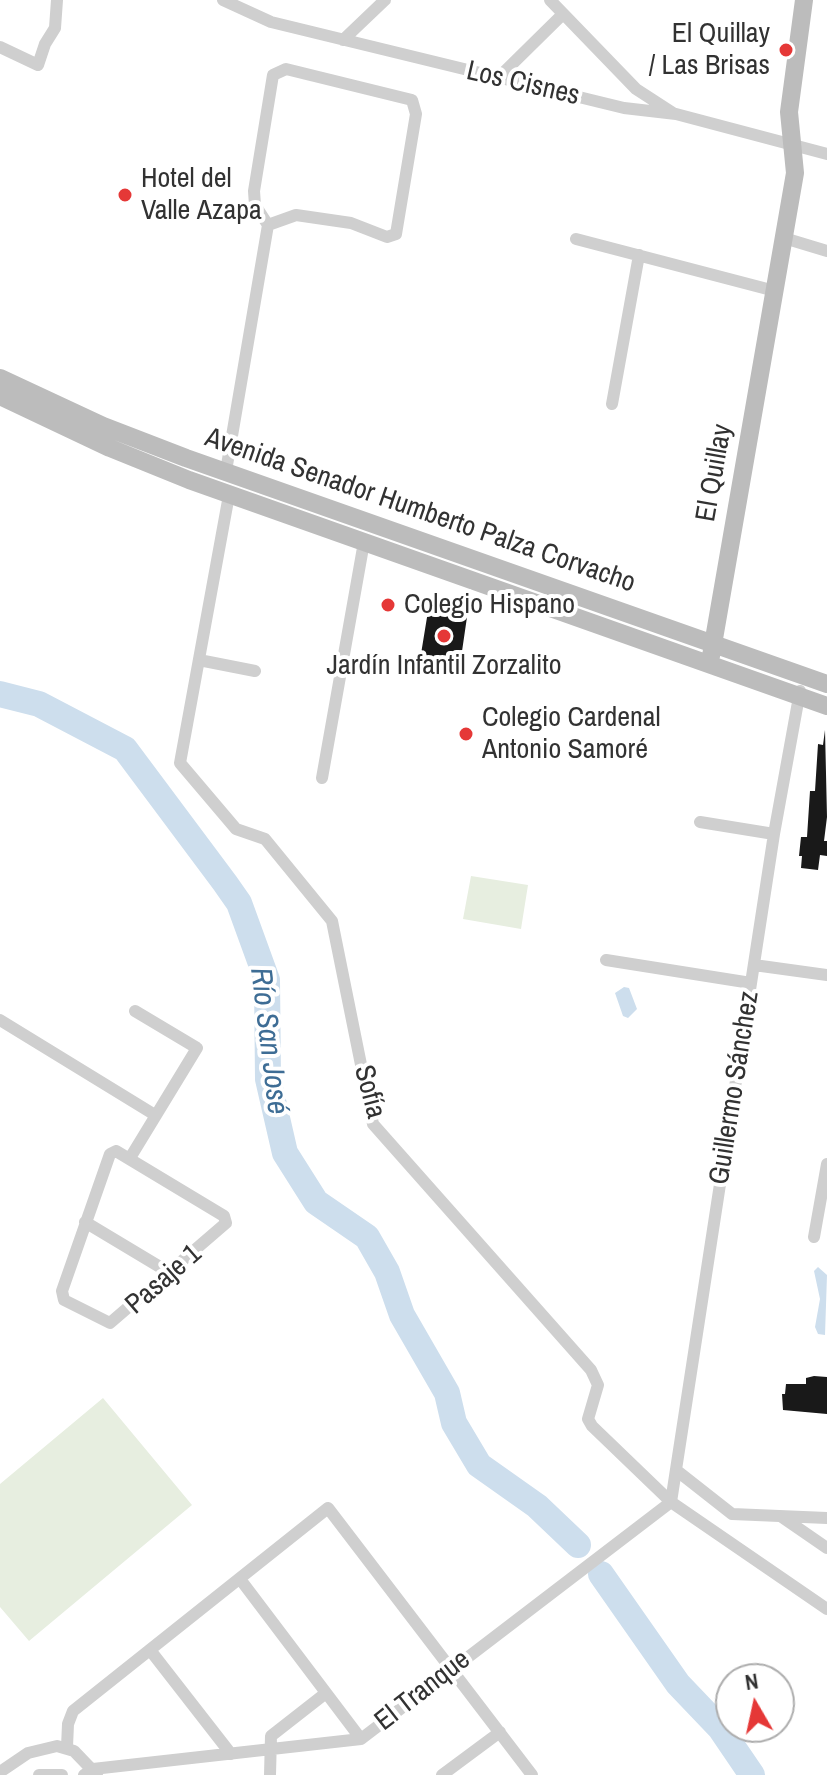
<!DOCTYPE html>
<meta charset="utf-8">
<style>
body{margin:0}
#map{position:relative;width:827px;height:1775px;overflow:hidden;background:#fff;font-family:"Archivo Narrow",sans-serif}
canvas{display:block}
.north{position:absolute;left:715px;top:1663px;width:80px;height:80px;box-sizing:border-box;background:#fff;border:2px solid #adadad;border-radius:50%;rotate:351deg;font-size:22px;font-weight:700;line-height:32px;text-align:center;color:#323232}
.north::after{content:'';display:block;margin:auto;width:28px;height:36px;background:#e53837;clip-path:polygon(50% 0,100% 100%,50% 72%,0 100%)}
</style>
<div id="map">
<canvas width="827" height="1775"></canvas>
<div class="north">N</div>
</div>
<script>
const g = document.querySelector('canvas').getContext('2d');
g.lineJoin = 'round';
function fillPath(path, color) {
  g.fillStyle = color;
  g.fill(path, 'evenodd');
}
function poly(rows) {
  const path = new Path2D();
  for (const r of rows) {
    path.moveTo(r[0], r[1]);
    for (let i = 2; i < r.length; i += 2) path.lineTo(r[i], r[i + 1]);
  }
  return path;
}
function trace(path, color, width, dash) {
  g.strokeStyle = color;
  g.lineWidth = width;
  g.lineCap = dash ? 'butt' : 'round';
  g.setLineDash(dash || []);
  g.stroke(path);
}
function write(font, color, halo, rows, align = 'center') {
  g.font = font + ' "Archivo Narrow",sans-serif';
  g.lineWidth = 8;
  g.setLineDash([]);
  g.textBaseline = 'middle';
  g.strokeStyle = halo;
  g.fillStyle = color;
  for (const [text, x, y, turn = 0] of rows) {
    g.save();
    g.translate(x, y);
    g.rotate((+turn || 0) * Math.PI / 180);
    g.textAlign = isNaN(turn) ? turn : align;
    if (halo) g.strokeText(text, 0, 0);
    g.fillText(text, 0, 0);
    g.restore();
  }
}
fillPath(poly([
 [471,876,528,885,521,929,463,919],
 [103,1398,192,1505,29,1641,0,1607,0,1484]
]), '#e7eee0');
fillPath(poly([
 [624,987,629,988,637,1009,628,1018,623,1016,615,993],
 [818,1267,827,1275,825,1335,818,1334,815,1327,820,1299,814,1271]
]), '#cddeed');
trace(poly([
 [0,694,39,704,125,749,225,883,239,903,267,980,268,1079,285,1153,316,1202,367,1237,387,1272,402,1315,447,1393,454,1423,479,1465,537,1506,578,1545],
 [601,1574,678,1684,720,1728,752,1775]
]), '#cddeed', 26);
fillPath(poly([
 [429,605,467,617,460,665,421,654],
 [825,730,827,817,824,841,827,841,827,856,820,855,818,870,801,868,802,856,799,856,801,837,807,837,810,791,815,791,818,744,823,745],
 [814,1376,827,1377,827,1414,783,1410,782,1394,785,1394,786,1384,806,1384,806,1378]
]), '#191919');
trace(poly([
 [223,0,271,22,624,108,676,114,827,154],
 [550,0,636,89,673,113],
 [343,40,385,0],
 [0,47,38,65,45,44,55,28,57,0],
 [497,79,563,14],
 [784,238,827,251],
 [576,239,775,291],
 [612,404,639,255],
 [226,471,268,225,255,205,254,191,273,75,286,69,412,100,416,114,396,234,387,237,351,223,296,215,268,225],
 [229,495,180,763,236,829,265,839,332,921,373,1124,591,1370,598,1385,588,1419,592,1426,671,1502,827,1609],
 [199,660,255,671],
 [322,778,364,542],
 [700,822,774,834],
 [606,960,751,983],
 [754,965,827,975],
 [0,1020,155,1115],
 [116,1151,224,1216,226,1223,110,1323,64,1300,62,1291,110,1154,116,1151],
 [130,1158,197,1048,135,1011],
 [85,1222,170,1273],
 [814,1237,827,1164],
 [676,1470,732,1514,827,1518],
 [671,1502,774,834,800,691],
 [782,1517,827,1548],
 [240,1579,361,1739],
 [150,1650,231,1754],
 [67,1747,68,1724,73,1711,328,1508,532,1775],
 [0,1772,28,1753,57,1746,74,1751,97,1775],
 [39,1775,62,1775],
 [84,1775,93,1769,361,1739,671,1502],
 [270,1775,271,1736,326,1693],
 [442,1775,500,1732]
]), '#cfcfcf', 12);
trace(poly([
 [0,378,103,426,186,458,827,684],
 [0,396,110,448,189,480,827,706],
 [711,656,795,173,789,112,804,0]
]), '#bcbcbc', 18);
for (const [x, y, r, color] of [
 [786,50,8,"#e53837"],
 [125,195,8,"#e53837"],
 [388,605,8,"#e53837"],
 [444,636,8,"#e53837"],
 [466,734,8,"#e53837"]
]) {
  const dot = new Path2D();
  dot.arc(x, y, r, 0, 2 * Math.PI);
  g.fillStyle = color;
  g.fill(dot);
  trace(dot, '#fff', 3);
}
write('28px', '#323232', '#fff', [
 ["El Quillay",770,34,"right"],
 ["/ Las Brisas",770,66,"right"],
 ["Hotel del",141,179],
 ["Valle Azapa",141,211],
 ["Colegio Hispano",404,605],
 ["Jardín Infantil Zorzalito",444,666,"center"],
 ["Colegio Cardenal",482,718],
 ["Antonio Samoré",482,750]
], 'left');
write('28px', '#323232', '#fff', [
 ["Los Cisnes",523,84,13],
 ["El Quillay",715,473,-80],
 ["Avenida Senador Humberto Palza Corvacho",420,511,19],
 ["Guillermo Sánchez",735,1088,-81],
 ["Sofía",369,1092,75],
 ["Pasaje 1",164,1280,-41],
 ["El Tranque",423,1691,-38]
]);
write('italic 30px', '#3e6d95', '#fff', [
 ["Río San José",268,1041,83]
]);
</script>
